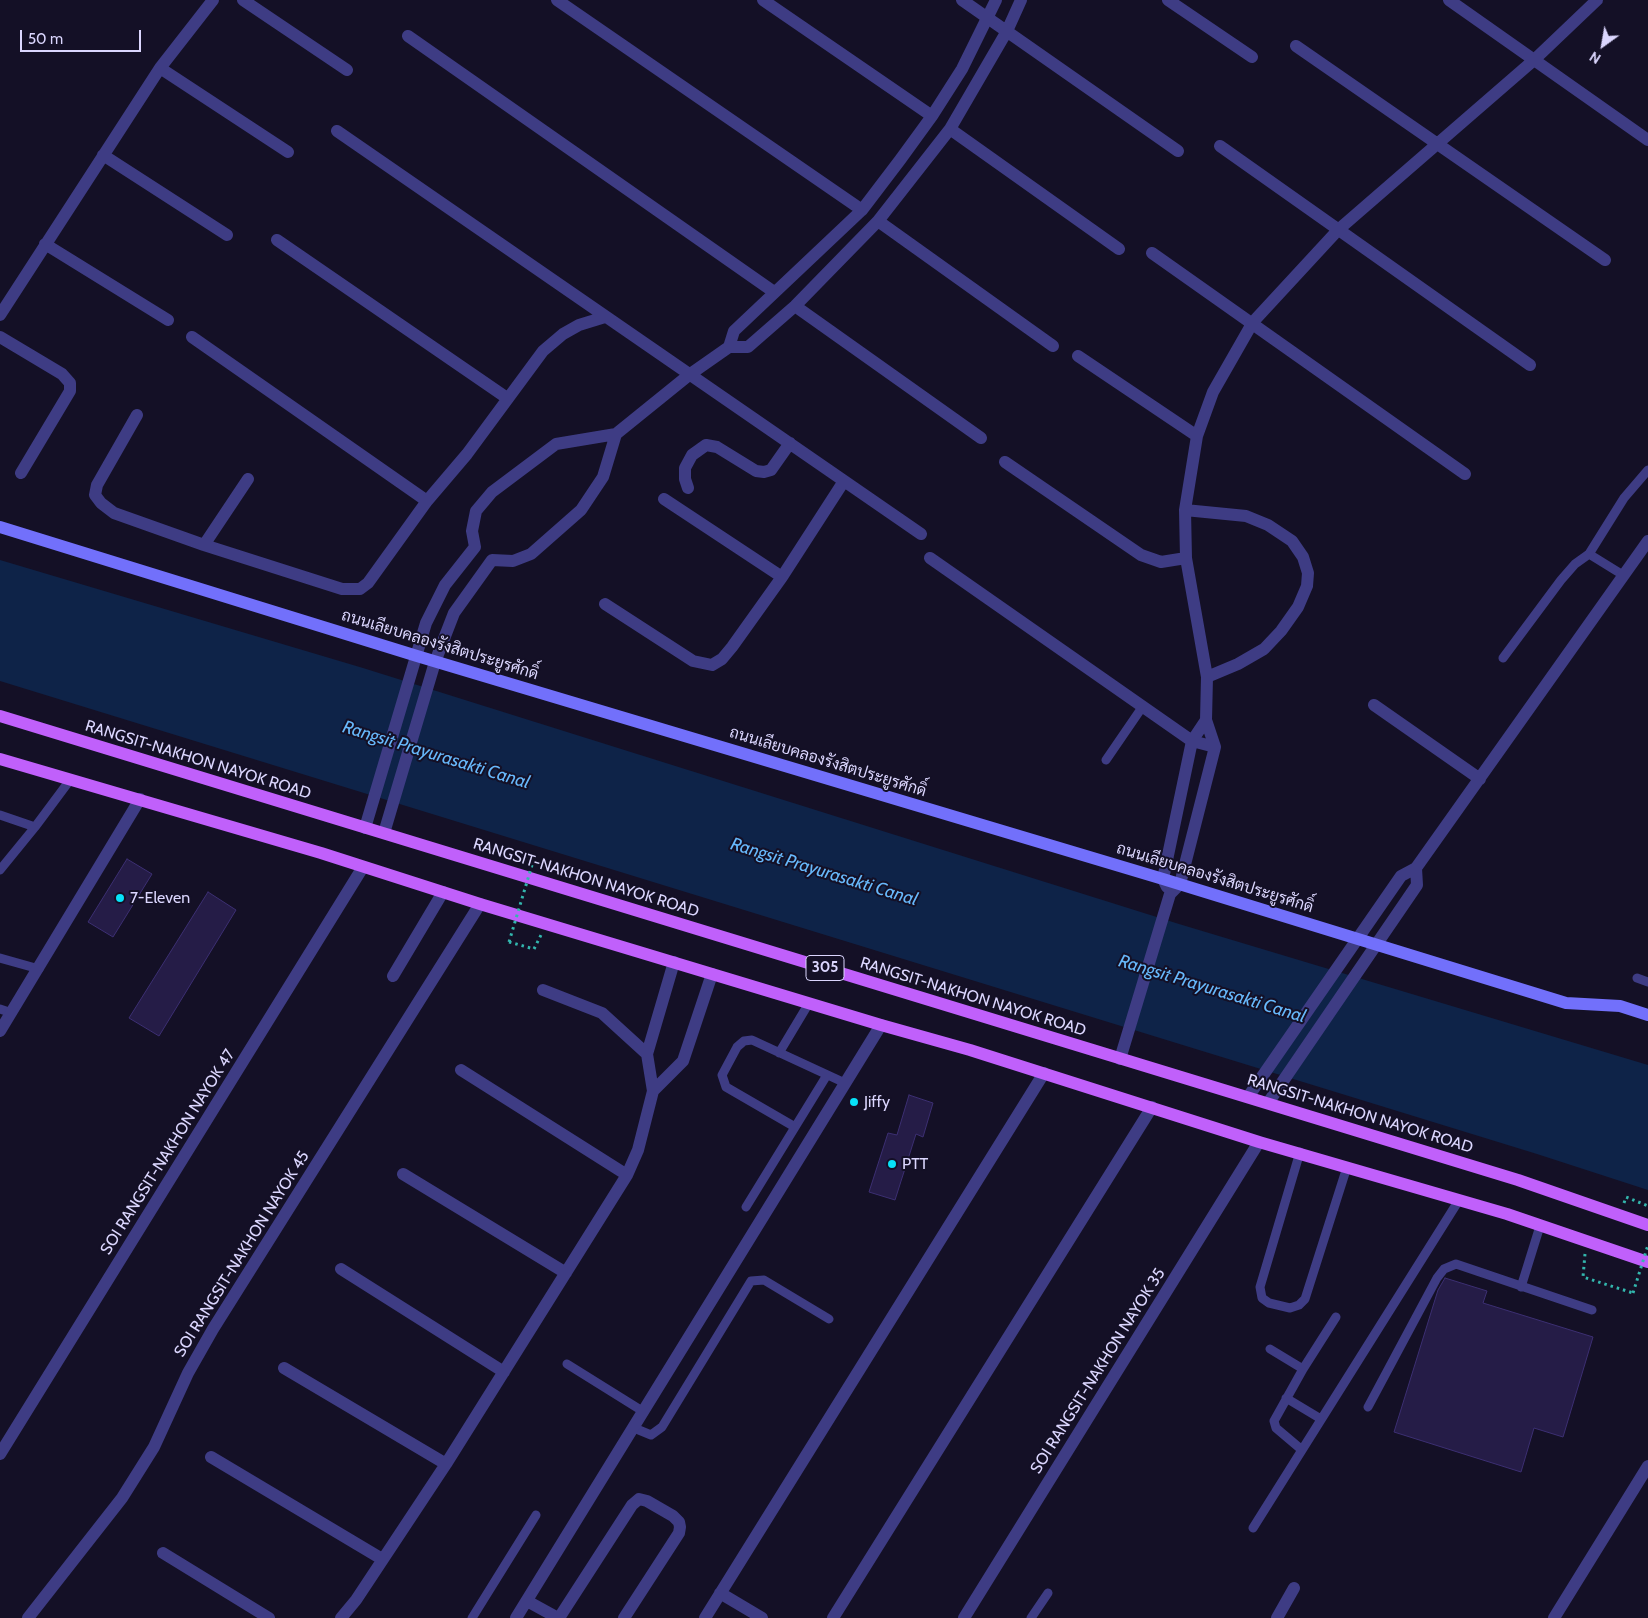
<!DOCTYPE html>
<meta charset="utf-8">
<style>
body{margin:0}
#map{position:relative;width:1648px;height:1618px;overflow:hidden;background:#141026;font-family:Cabin,sans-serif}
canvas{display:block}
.north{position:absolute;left:1578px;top:20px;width:50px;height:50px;-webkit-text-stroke:4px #141026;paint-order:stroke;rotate:212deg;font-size:14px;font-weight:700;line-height:20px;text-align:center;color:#dbd6fe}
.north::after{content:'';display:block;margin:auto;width:18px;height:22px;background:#dbd6fe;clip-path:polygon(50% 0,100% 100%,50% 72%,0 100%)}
.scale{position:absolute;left:20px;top:30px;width:121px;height:22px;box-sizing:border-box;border:2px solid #dbd6fe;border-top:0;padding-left:6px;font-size:15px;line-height:18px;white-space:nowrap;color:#dbd6fe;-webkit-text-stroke:4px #141026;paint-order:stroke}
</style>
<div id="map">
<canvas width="1648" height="1618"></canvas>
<div class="north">N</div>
<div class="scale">50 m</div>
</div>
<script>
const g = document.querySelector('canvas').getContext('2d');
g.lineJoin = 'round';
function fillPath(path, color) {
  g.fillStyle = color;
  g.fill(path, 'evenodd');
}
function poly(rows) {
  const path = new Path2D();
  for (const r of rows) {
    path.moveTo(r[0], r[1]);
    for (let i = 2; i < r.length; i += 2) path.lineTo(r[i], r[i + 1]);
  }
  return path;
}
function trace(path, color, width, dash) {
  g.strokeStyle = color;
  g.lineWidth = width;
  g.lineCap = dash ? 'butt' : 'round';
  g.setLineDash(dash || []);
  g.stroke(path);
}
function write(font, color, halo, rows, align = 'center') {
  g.font = font + ' Cabin,Sarabun,sans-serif';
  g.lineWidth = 4;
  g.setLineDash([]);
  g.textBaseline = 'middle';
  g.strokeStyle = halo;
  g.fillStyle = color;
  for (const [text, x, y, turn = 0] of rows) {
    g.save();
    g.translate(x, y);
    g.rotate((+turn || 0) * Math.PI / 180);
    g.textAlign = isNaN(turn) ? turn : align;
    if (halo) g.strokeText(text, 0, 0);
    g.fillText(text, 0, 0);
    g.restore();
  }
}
fillPath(poly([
 [0,560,363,668,1179,924,1648,1065,1648,1190,1537,1154,0,681]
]), '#0e2348');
const building = poly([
 [127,859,152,874,113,937,88,922,127,859],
 [208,892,236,910,159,1036,129,1018,208,892],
 [909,1095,933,1103,923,1137,916,1134,895,1200,869,1192,888,1133,897,1135,909,1095],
 [1445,1278,1487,1291,1483,1303,1593,1337,1563,1437,1534,1428,1521,1472,1394,1432,1438,1290,1445,1278]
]);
fillPath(building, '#251c47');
trace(building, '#3c2f72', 1);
trace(poly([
 [509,942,534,949,541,935],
 [1624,1203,1626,1197,1648,1206],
 [1585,1254,1583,1277,1633,1293]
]), '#33b6ad', 3, [2.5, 4]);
trace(poly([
 [1589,554,1624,498,1648,470],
 [1503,658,1561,580,1575,564,1589,554,1623,575],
 [1106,760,1143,706],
 [0,815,35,827,70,780],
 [0,870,35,827],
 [0,958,39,969],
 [1637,978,1648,982],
 [0,1009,12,1013],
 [779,1053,809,1003],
 [795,1127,726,1087,722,1075,737,1047,744,1041,752,1040,845,1083],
 [1300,1152,1260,1287,1262,1298,1269,1303,1290,1308,1299,1305,1305,1299,1347,1167],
 [746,1207,827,1075],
 [1521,1287,1540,1226],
 [1270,1349,1303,1369],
 [567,1364,644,1412],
 [1286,1398,1321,1419],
 [1368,1407,1437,1278,1444,1269,1456,1264,1592,1310],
 [634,1428,651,1435,662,1427,751,1281,764,1280,829,1319],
 [1302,1450,1276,1428,1274,1421,1303,1369,1336,1317],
 [1253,1528,1459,1200],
 [472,1618,536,1515],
 [1031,1618,1048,1593]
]), '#3e3c84', 9);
trace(poly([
 [243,0,347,70],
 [557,0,862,210],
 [763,0,932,116],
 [962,0,1178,151],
 [1168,0,1252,57],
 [1449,0,1648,140],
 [408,36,774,292],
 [1296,46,1605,260],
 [160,68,288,152],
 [950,129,1119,249],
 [337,131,921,534],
 [1220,146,1530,365],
 [103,155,227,235],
 [878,221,1053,346],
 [277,240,507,398],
 [45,244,168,320],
 [1152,253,1465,474],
 [795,306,981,438],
 [0,315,160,68,213,0],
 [0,337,62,374,70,383,70,391,21,473],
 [192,337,427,501],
 [729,347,734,331,862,210,900,160,932,116,962,69,996,0],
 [1078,356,1197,436],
 [137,415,97,485,95,495,101,503,114,513,204,545,342,589,360,589,368,583,427,501,467,454,543,351,563,334,579,325,605,317],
 [1005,462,1141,555,1161,562,1186,558],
 [688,488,685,479,685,468,692,455,706,445,717,447,756,471,764,472,771,470,790,443],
 [664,499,782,577],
 [1185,510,1246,516,1268,525,1292,541,1303,557,1308,573,1307,586,1298,607,1281,631,1264,649,1238,664,1207,677],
 [204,545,248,479],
 [930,558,1192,741,1215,747],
 [605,604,693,661,712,665,722,659,732,647,782,577,844,481],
 [1374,705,1480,779],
 [365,828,426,623,445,585,475,547,472,531,476,511,492,492,556,444,616,434,689,375,729,347,748,347,795,306,878,221,950,129,1007,31,1021,0],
 [384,833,435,662,454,613,492,560,513,561,531,554,581,510,603,477,616,434],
 [1167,887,1163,879,1192,741,1206,720],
 [393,976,443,892],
 [543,990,602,1013,647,1054],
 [0,1031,140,799],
 [1120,1059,1170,894,1180,884,1215,747,1206,720,1207,677,1186,558,1185,510,1197,436,1213,392,1253,322,1338,230,1534,60,1597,0],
 [461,1070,627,1175],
 [653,1091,683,1061,712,974],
 [1248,1097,1401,876,1416,868,1648,541],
 [1268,1103,1417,885,1416,868],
 [403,1174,566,1273],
 [341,1269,504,1372],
 [284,1368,446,1464],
 [0,1454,363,867],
 [211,1457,382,1559],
 [163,1553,269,1618],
 [720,1593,762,1618],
 [527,1601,558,1618],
 [28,1618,122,1498,154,1447,188,1373,213,1329,480,904],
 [341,1618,356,1600,446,1464,627,1175,638,1150,653,1091,647,1054,674,962],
 [516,1618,881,1025],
 [559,1618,632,1505,639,1499,647,1501,673,1516,679,1522,680,1527,679,1533,624,1618],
 [705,1618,1044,1073],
 [833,1618,1152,1107],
 [964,1618,1259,1142],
 [1277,1618,1294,1588],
 [1554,1618,1648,1466]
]), '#3e3c84', 12);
trace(poly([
 [0,527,417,656,1163,879,1566,1003,1620,1006,1648,1015]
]), '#7270fb', 12);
trace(poly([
 [0,716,1518,1180,1648,1225],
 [0,759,321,853,480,904,881,1025,970,1050,1259,1142,1507,1214,1648,1262]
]), '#c060fb', 12);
trace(poly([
 [509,942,532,865],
 [1633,1293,1648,1245]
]), '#33b6ad', 3, [2.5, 4]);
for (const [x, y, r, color] of [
 [120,898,5,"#07e2f9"],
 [854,1102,5,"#07e2f9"],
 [892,1164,5,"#07e2f9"]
]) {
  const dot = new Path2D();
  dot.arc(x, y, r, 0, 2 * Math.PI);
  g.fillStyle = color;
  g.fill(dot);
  trace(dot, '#141026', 2);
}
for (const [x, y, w] of [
 [825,968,38]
]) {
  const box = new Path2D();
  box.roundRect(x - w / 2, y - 12.5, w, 25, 4);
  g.fillStyle = '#141026';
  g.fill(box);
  trace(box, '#dbd6fe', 1);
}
write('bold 15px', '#dbd6fe', null, [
 ["305",825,968]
]);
write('16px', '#dbd6fe', '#141026', [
 ["ถนนเลียบคลองรังสิตประยูรศักดิ์",440,645,17],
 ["RANGSIT-NAKHON NAYOK ROAD",198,760,17],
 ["ถนนเลียบคลองรังสิตประยูรศักดิ์",828,762,17],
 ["RANGSIT-NAKHON NAYOK ROAD",586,878,17],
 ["ถนนเลียบคลองรังสิตประยูรศักดิ์",1215,878,17],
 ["RANGSIT-NAKHON NAYOK ROAD",973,997,17],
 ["RANGSIT-NAKHON NAYOK ROAD",1360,1114,17],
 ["SOI RANGSIT-NAKHON NAYOK 47",168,1152,-58],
 ["SOI RANGSIT-NAKHON NAYOK 45",242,1254,-58],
 ["SOI RANGSIT-NAKHON NAYOK 35",1098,1371,-58]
]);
write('16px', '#dbd6fe', '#141026', [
 ["7-Eleven",130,898],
 ["Jiffy",864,1102],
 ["PTT",902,1164]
], 'left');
write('italic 18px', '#67b8fb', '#141026', [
 ["Rangsit Prayurasakti Canal",436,755,17],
 ["Rangsit Prayurasakti Canal",824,872,17],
 ["Rangsit Prayurasakti Canal",1212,989,17]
]);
</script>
